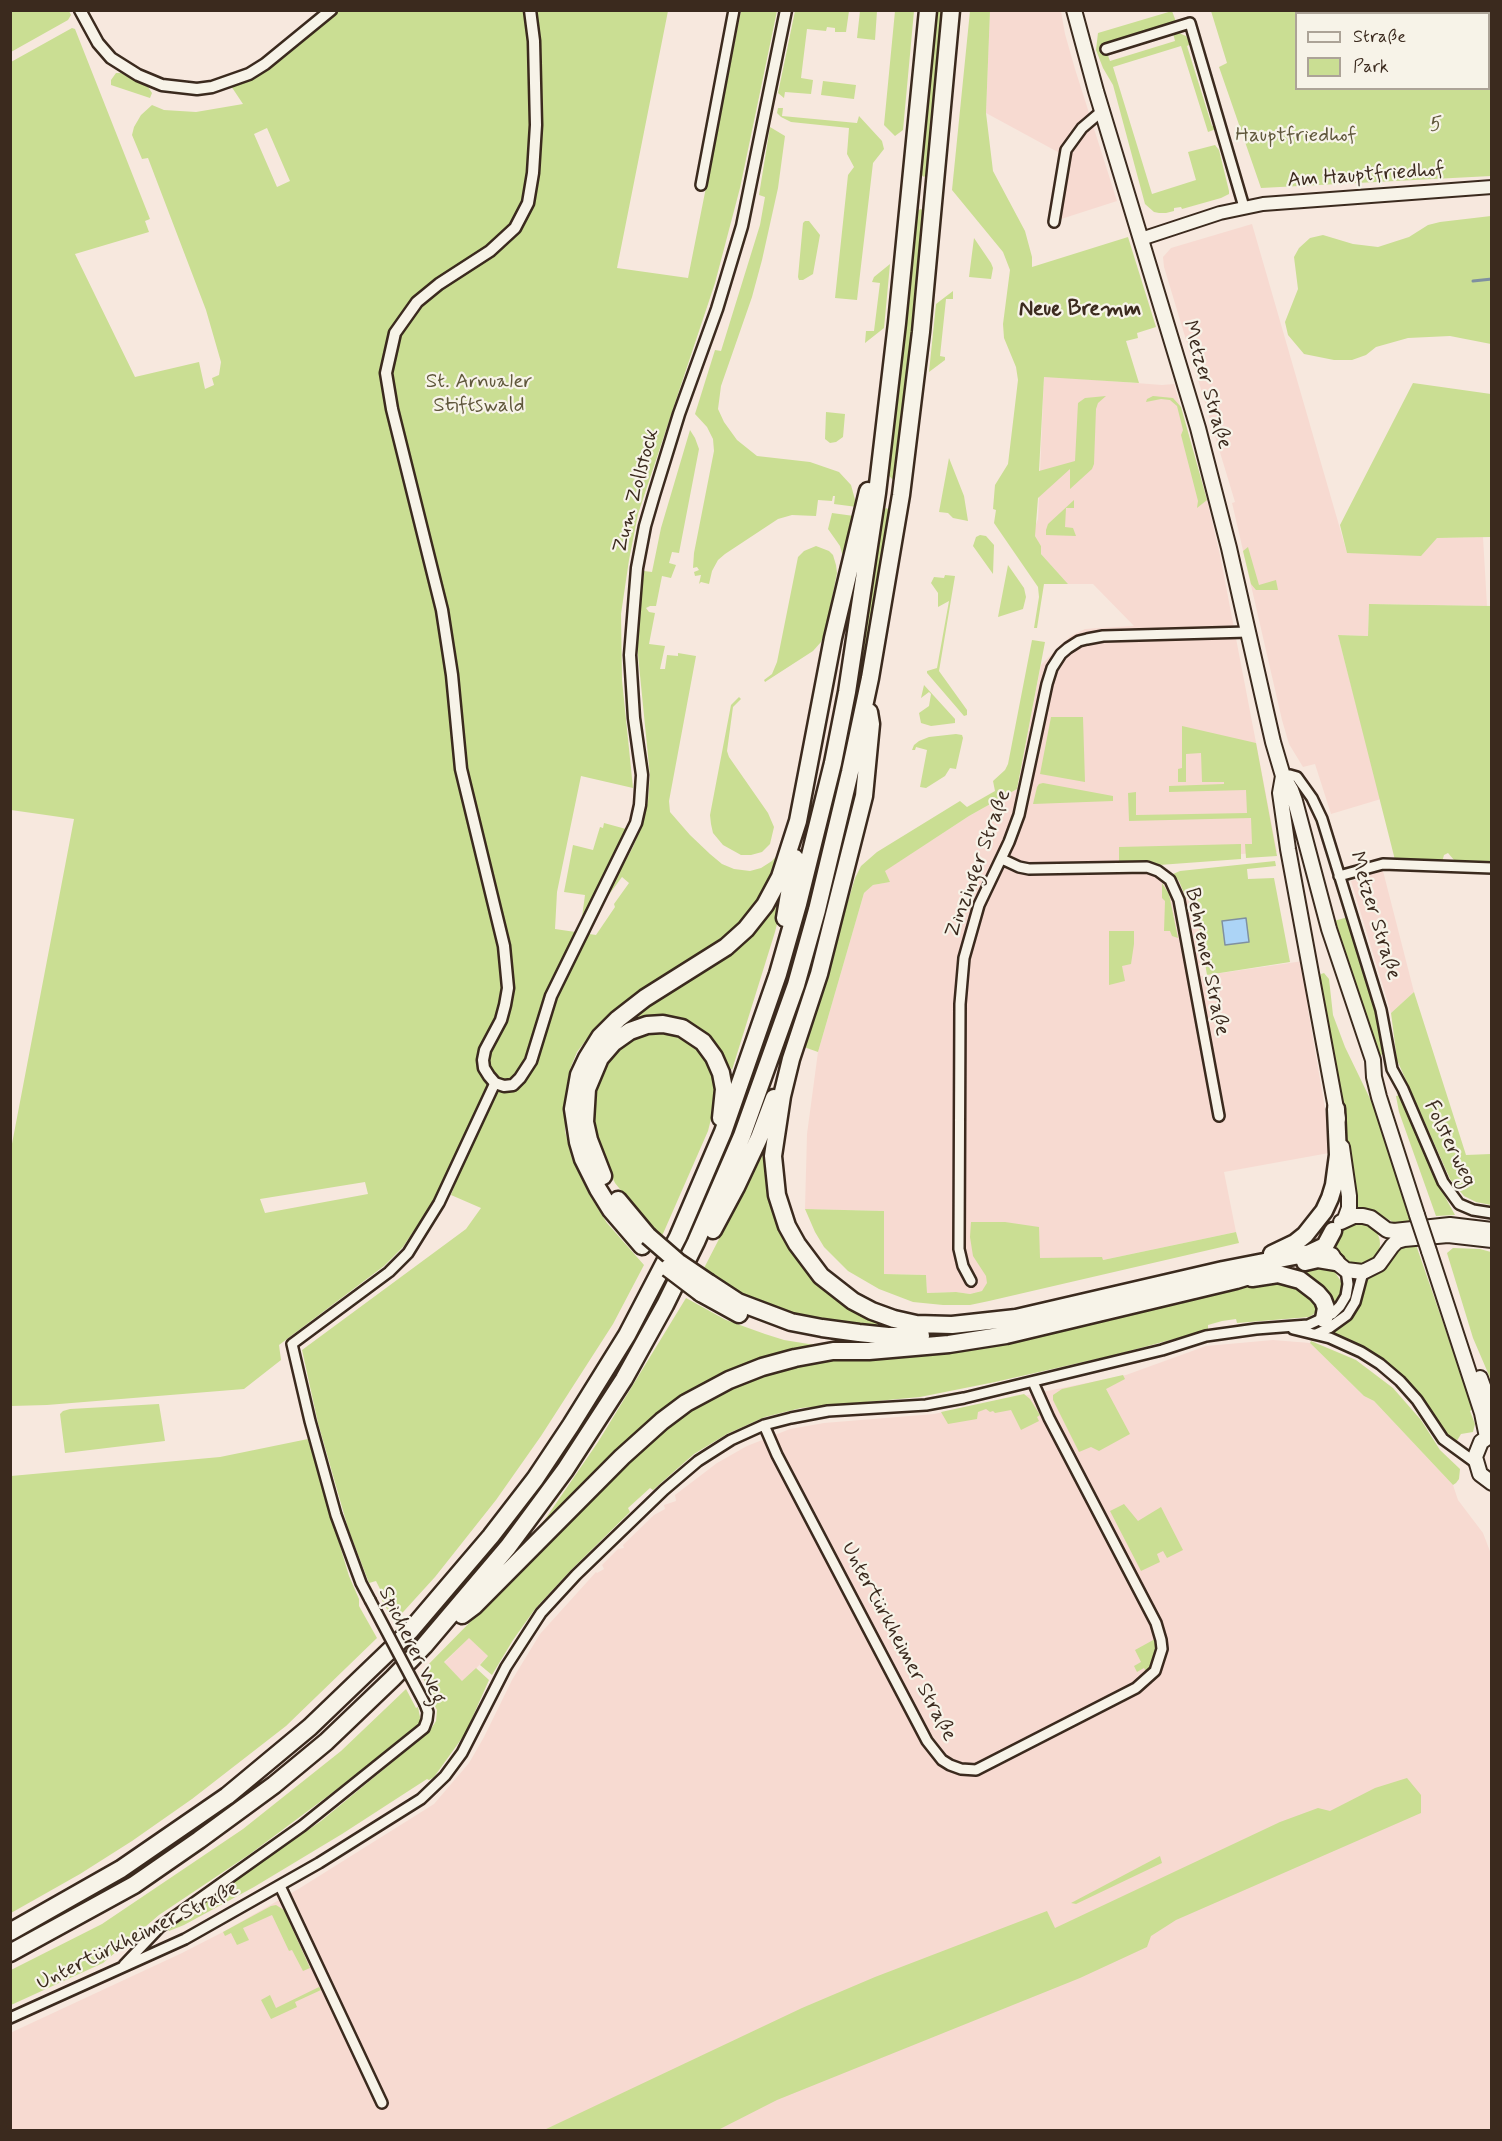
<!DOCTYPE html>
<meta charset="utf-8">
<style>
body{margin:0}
#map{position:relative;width:1502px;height:2141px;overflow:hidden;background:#f7e8de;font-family:Mynerve,sans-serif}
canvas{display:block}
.frame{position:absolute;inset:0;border:12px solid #3b2a1e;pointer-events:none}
.legend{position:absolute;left:1295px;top:12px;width:195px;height:78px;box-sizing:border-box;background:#f7f3e8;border:2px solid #aca397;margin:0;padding:8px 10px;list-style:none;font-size:18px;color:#3b2a1e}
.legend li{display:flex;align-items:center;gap:12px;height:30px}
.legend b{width:30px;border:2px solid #aca397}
</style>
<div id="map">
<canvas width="1502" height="2141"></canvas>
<div class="frame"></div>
<ul class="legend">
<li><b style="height:8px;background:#f7f3e8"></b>Straße</li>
<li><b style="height:16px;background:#cade93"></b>Park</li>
</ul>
</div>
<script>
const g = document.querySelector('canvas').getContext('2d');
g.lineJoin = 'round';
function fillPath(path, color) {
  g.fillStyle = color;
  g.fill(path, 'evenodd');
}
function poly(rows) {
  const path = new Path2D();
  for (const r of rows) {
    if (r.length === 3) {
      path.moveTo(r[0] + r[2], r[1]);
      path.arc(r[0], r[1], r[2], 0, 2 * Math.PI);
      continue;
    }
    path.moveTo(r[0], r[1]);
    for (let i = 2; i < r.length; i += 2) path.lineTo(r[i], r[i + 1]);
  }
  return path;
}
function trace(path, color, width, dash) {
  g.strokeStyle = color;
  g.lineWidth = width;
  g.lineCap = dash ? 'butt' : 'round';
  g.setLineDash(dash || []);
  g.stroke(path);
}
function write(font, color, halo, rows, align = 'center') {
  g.font = font + ' Mynerve,sans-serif';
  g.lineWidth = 4.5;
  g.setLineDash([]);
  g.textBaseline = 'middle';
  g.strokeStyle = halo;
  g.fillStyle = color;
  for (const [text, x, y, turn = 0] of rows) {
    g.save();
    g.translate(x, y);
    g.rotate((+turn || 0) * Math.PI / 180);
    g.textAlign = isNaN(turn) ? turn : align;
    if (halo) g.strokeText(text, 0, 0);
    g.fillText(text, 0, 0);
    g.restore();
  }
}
fillPath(poly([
 [990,11,1061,11,1065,34,1075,69,1117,201,1058,220,1067,157,986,113],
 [1252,224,1347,553,1437,538,1483,537,1487,606,1369,604,1368,636,1338,635,1381,799,1331,814,1315,764,1303,767,1289,744,1282,720,1233,507,1232,503,1235,502,1164,267,1163,257,1171,248],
 [1044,376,1162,385,1174,384,1207,500,1220,555,1277,852,1241,854,1159,865,1179,881,1186,898,1194,897,1205,966,1199,967,1201,976,1303,961,1308,1009,1328,1126,1329,1153,1224,1172,1236,1232,1103,1260,970,1294,956,1292,927,1293,926,1275,884,1274,884,1211,805,1209,807,1134,818,1052,864,893,873,885,890,882,884,871,969,816,1017,789,1041,665,1062,644,1071,636,1085,629,1134,626,1093,584,1068,584,1041,554,1041,546,1035,536,1035,527,1038,519],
 [1383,871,1414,992,1391,1013,1351,881],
 [1273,1340,1310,1343,1364,1396,1374,1401,1453,1485,1458,1500,1483,1533,1491,1554,1491,2130,11,2130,10,2033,182,1953,223,1932,300,1888,434,1804,469,1763,484,1737,512,1680,540,1634,596,1572,597,1573,604,1569,602,1565,618,1549,624,1548,623,1545,654,1515,665,1509,664,1505,676,1501,675,1495,717,1463,747,1446,790,1429,824,1423,934,1414,1126,1375,1206,1346],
 [469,1637,488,1656,463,1682,444,1663]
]), '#f7dad1');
fillPath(poly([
 [11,10,69,11,71,15,68,20,11,52],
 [325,11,668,11,617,268,688,278,741,11,777,11,740,188,715,283,638,514,629,560,621,614,622,680,633,788,581,776,557,892,555,929,596,935,615,907,614,904,629,883,622,877,602,904,633,847,642,825,648,801,650,776,638,655,638,622,642,589,644,571,652,572,661,528,690,430,695,438,699,449,679,553,672,552,669,563,676,565,671,578,662,576,656,606,650,606,646,608,649,612,655,613,649,644,665,646,660,669,665,669,667,655,678,656,678,653,696,656,669,801,670,812,690,835,710,854,722,864,734,869,750,871,761,868,772,861,781,851,771,879,759,901,741,923,721,940,640,992,612,1013,592,1032,577,1052,570,1069,565,1098,565,1131,572,1159,589,1194,607,1223,644,1265,613,1324,541,1436,496,1500,435,1577,394,1622,378,1593,381,1591,376,1581,369,1583,348,1528,318,1423,302,1350,466,1229,481,1208,451,1195,456,1182,445,1178,434,1200,403,1247,384,1266,279,1345,281,1360,244,1389,47,1405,11,1406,11,1149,74,819,11,810,11,62,72,28,75,29,150,219,145,221,149,232,75,254,135,377,199,362,205,389,214,385,212,378,219,375,221,362,206,310,148,158,142,159,132,135,134,127,141,115,152,105,164,110,196,112,243,104,229,83,249,74],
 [267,128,290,181,277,187,254,134],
 [365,1182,368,1194,265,1213,260,1199],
 [795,11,849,11,846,32,835,32,835,28,827,27,826,31,807,29,801,78,813,80,811,94,785,92,784,98,778,93],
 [860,11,877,11,875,40,857,38],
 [895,11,914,11,903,130,895,136,884,125],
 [935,11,943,11,929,173,924,177,919,173],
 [970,11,990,11,986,113,993,171,1025,231,1032,257,1032,267,1128,237,1156,327,1137,333,1138,338,1126,341,1139,383,1044,377,1039,471,1075,461,1078,403,1085,398,1106,396,1098,403,1096,409,1094,464,1092,469,1070,489,1070,469,1038,498,1035,536,1041,546,1041,554,1068,584,1044,584,1037,628,1034,628,1039,597,1038,587,994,523,996,510,993,509,995,485,1008,464,1018,380,1016,367,1004,338,1003,324,1010,270,1003,252,952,190],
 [1172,11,1178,27,1106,50,1110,61,1175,41,1173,33,1179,33,1186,36,1191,44,1187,46,1212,126,1216,125,1216,129,1208,132,1181,46,1113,67,1152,194,1196,180,1188,152,1215,145,1219,150,1229,191,1229,194,1221,198,1182,209,1181,207,1174,208,1174,211,1166,213,1159,213,1154,212,1145,204,1113,85,1103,68,1096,50,1098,33],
 [1211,11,1491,11,1491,176,1261,188,1219,67,1227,63],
 [1296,14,1488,14,1488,88,1296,88],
 [116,73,121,73,148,87,152,93,150,98,111,85,111,80],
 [823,81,856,85,854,99,821,95],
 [778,108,783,108,782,116,857,123,859,116,882,141,884,149,873,163,857,300,835,298,848,175,854,167,847,154,849,128,791,122,781,117,777,113],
 [770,127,785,136,778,188,762,260,752,297,721,386,718,409,724,422,737,440,757,456,810,462,839,472,851,485,857,507,834,504,835,496,833,496,832,501,818,500,816,516,792,515,778,519,725,554,718,560,712,571,709,584,701,582,699,584,701,575,695,576,694,572,699,570,697,567,693,568,694,553,714,451,713,439,707,427,695,414,715,350,721,351,760,225,765,197,759,195],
 [921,209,927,215,897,476,892,479,887,473,916,211],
 [1491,216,1491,344,1450,336,1408,338,1376,347,1366,355,1352,360,1334,360,1304,354,1288,335,1285,322,1298,289,1294,257,1299,248,1310,238,1323,235,1353,244,1378,247,1409,237,1428,225,1440,222],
 [805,221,809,221,820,235,813,274,803,280,799,280,798,277,803,223],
 [974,238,991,263,993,268,991,279,969,277],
 [890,264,884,328,865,343,866,331,874,331,880,283,872,282,874,277],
 [953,291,953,299,946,299,940,356,945,357,945,360,929,372,936,304],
 [1413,383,1491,394,1491,537,1437,538,1421,556,1347,553,1340,525],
 [1153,396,1173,398,1181,407,1207,500,1197,508,1198,501,1181,435,1183,430,1177,406,1170,400,1161,399,1146,402,1147,399],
 [826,412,845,414,843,437,836,442,830,443,825,439],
 [949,458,964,496,968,521,953,518,948,513,939,512],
 [1074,500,1074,508,1066,508,1065,527,1073,528,1076,536,1046,535,1046,530,1048,524],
 [886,508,890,510,866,662,818,880,790,981,728,1152,723,1149,759,1054,784,978,838,767,861,660,882,512],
 [832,513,854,516,845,564,840,546,828,529],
 [980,535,986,536,994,545,993,574,973,546,976,537],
 [816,546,829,551,833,555,836,565,837,573,825,633,821,642,813,651,765,682,764,680,772,674,777,662,798,557,804,551],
 [1248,547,1259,585,1276,580,1278,590,1256,590,1251,584,1243,551],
 [1008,565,1024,588,1026,597,1023,609,998,617],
 [945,575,955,576,939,671,967,710,967,715,964,716,927,673,927,671,937,668,949,601,938,607,938,593,931,583,934,577,944,578],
 [1369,604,1491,606,1492,865,1463,864,1463,860,1454,860,1448,853,1444,855,1442,862,1395,860,1338,635,1368,636],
 [1032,640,1045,642,1017,789,969,816,885,871,890,882,873,885,864,893,818,1052,804,1047,855,878,861,866,877,852,960,801,967,807,995,791,993,781,1005,770,1008,764],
 [924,685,955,719,955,723,931,726,921,723,919,713,929,706,931,694,929,692,921,698],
 [739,697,741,699,733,707,727,751,729,757,768,813,774,827,770,844,762,852,751,855,741,855,723,845,713,833,711,824,710,815,731,705],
 [1051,717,1083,717,1085,782,1040,774],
 [1182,726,1256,743,1277,856,1246,858,1245,844,1252,844,1251,818,1129,821,1128,793,1136,792,1136,815,1247,813,1246,790,1169,792,1169,786,1224,784,1224,782,1202,782,1201,753,1186,754,1186,782,1178,782,1178,769,1182,768],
 [956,734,962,735,963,738,956,769,950,768,945,776,926,788,920,787,927,750,916,747,915,750,912,750,914,745,919,741,929,737],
 [1043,783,1113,796,1113,801,1033,804,1037,787,1039,784],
 [604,823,626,829,585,917,582,917,585,895,564,892,573,845,593,850,600,827,603,828],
 [1241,844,1241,859,1159,865,1145,861,1119,861,1119,847],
 [1275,861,1276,866,1247,869,1248,879,1274,878,1290,962,1207,975,1194,897,1186,898,1179,881,1173,874,1180,871],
 [1162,883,1169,894,1178,938,1172,936,1170,931,1164,931,1165,901,1162,898],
 [782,894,784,896,775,932,732,1070,710,1037,695,1027,680,1020,616,1032,650,1006,731,953,763,923,774,909],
 [1348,917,1381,1032,1382,1054,1381,1056,1376,1056,1345,971,1331,918,1334,921],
 [1109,931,1134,931,1134,944,1131,964,1122,966,1125,981,1109,985],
 [1324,973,1329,979,1333,1015,1345,1047,1375,1109,1410,1222,1397,1224,1368,1209,1355,1207,1346,1127,1318,983,1321,974],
 [1414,992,1466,1155,1491,1154,1491,1205,1476,1202,1464,1196,1450,1179,1397,1060,1391,1013],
 [655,1032,670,1033,697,1047,709,1063,715,1081,717,1095,708,1131,662,1236,636,1209,615,1183,602,1155,594,1126,595,1101,599,1081,607,1061,621,1047,641,1035],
 [1400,1095,1438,1184,1455,1215,1436,1216,1399,1112,1396,1096],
 [764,1152,766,1152,792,1247,896,1327,857,1326,789,1314,755,1302,703,1270],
 [805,1209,884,1211,884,1274,926,1275,927,1293,956,1292,970,1294,982,1291,987,1283,986,1276,973,1256,970,1237,971,1222,1005,1222,1039,1227,1040,1258,1102,1257,1103,1260,1236,1232,1239,1243,989,1301,970,1305,943,1305,913,1302,879,1289,848,1271,824,1247,815,1232],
 [1358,1244,22],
 [1415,1242,1473,1409,1470,1411,1475,1424,1473,1432,1461,1434,1455,1444,1444,1432,1427,1403,1403,1377,1383,1360,1364,1347,1330,1331,1357,1306,1364,1285,1369,1278,1383,1270,1398,1248],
 [1453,1248,1480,1249,1491,1252,1491,1380,1473,1338,1447,1253],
 [1321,1264,1333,1269,1342,1283,1341,1298,1332,1310,1287,1270],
 [1288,1281,1316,1302,1317,1308,1314,1314,1309,1317,1237,1323,1236,1319,1222,1321,1208,1325,1208,1329,1189,1335,1114,1355,995,1382,920,1397,801,1408,765,1417,727,1434,694,1454,653,1490,650,1488,628,1508,630,1512,571,1570,535,1609,513,1640,492,1675,480,1665,488,1656,469,1638,444,1662,462,1681,476,1668,489,1680,465,1734,434,1777,429,1780,427,1779,342,1834,254,1887,184,1925,169,1931,167,1928,321,1821,429,1732,436,1721,437,1710,432,1700,434,1698,420,1673,596,1494,641,1450,672,1424,713,1396,751,1378,803,1363,833,1359,960,1352,1044,1335,1261,1282],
 [686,1298,726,1320,765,1334,784,1340,821,1346,726,1373,535,1534,598,1442],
 [1311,1341,1356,1360,1393,1388,1421,1420,1440,1450,1460,1469,1459,1479,1456,1483,1453,1485,1374,1401,1364,1396,1310,1343],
 [1123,1375,1125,1379,1106,1389,1130,1434,1099,1451,1091,1447,1079,1452,1053,1400,1053,1395,1062,1389],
 [1024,1394,1030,1399,1040,1415,1037,1417,1039,1421,1021,1430,1011,1410,995,1413,993,1411,990,1412,986,1409,978,1412,977,1419,948,1424,941,1412],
 [159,1404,165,1441,65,1453,60,1414,63,1411,70,1409],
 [308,1439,349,1576,359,1599,359,1606,377,1638,286,1726,192,1799,132,1841,80,1874,11,1913,11,1476,220,1457],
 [1124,1504,1138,1521,1161,1507,1183,1550,1167,1558,1163,1551,1157,1554,1160,1562,1141,1571,1110,1511],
 [1155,1639,1155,1658,1152,1666,1147,1673,1144,1668,1137,1672,1134,1666,1141,1662,1135,1650],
 [406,1689,416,1708,418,1707,421,1722,336,1790,250,1854,159,1915,103,1963,11,2005,11,1970,102,1924,243,1829,341,1751],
 [1407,1778,1421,1795,1421,1813,1176,1920,1151,1936,1147,1947,1080,1978,777,2100,718,2130,544,2130,802,2008,875,1977,1047,1911,1055,1928,1280,1822,1318,1808,1330,1811,1375,1788],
 [1160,1856,1162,1863,1076,1904,1071,1903],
 [276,1905,284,1910,310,1968,303,1971,292,1950,289,1951,272,1915,243,1928,249,1940,237,1945,231,1933,225,1936,223,1932,271,1906],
 [319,1987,321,1990,295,2002,297,2007,271,2019,261,2000,270,1995,276,2008]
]), '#cade93');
const water = poly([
 [1246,918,1249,942,1225,945,1222,921,1246,918]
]);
fillPath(water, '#acd4f6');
trace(water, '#7f90a0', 1.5);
trace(poly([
 [1473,281,1492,279]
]), '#7f90a0', 3);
const minor = poly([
 [1106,49,1190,23,1244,207],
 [701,185,734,10],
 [1054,222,1066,150,1082,128,1102,111],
 [1283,776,1290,775,1297,777,1312,798,1322,819,1381,1010,1392,1069,1403,1089,1443,1182,1459,1204,1473,1210,1492,1213],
 [1002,859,1019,867,1029,869,1147,867,1158,871,1170,880,1179,900,1219,1116],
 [1339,876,1383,864,1492,868],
 [971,1281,963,1266,959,1249,960,1004,964,958,979,905,1009,842,1019,815,1047,684,1052,668,1061,654,1068,648,1079,641,1087,639,1103,636,1248,632],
 [1293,1329,1330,1338,1361,1352,1380,1364,1400,1381,1417,1400,1443,1439,1476,1463],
 [1316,1334,1329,1328,1347,1315,1355,1302,1363,1272],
 [764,1425,777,1455,927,1741,942,1760,950,1765,961,1769,976,1770,1136,1688,1155,1671,1162,1649,1161,1640,1156,1623,1049,1418,1033,1382],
 [370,1600,361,1583,336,1515,310,1421,292,1344,389,1272,408,1253,439,1203,495,1083],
 [280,1886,382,2103],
 [124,1965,160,1927,302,1826,424,1728,427,1720,428,1712,425,1704],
 [10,2018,185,1939,319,1863,421,1799,445,1776,462,1753,506,1667,541,1613,576,1575,664,1490,698,1461,731,1440,764,1425,791,1418,828,1411,926,1405,964,1398,1162,1350,1206,1336,1256,1329,1308,1325,1332,1314,1340,1306,1346,1296,1348,1284,1346,1270]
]);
const tertiary = poly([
 [80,10,98,43,111,58,138,75,162,85,197,89,212,87,249,74,265,64,331,10],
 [530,10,534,41,536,125,533,173,528,203,515,228,490,251,439,284,417,302,395,333,386,373,392,409,442,610,452,675,461,769,504,946,508,988,505,1005,501,1020,485,1050,483,1060,484,1068,489,1076,495,1083,504,1086,513,1085,520,1078,531,1061,551,996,636,823,640,805,642,775,634,718,630,655,637,568,645,526,654,495,679,414,717,309,742,226,786,10]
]);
const secondary = poly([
 [1141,239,1220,213,1263,204,1492,187]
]);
const primary = poly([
 [1074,10,1096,91,1198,428,1229,548,1273,742,1283,776,1291,790,1295,801,1329,929,1373,1060,1374,1077,1379,1097,1417,1215],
 [1283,776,1280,793,1288,849,1338,1119],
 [1342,1147,1349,1196,1349,1208,1345,1219],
 [1341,1222,1354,1216,1363,1216,1371,1218,1387,1230,1394,1231,1450,1225,1492,1230],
 [1429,1251,1482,1413,1487,1437],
 [1332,1255,1336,1262,1346,1270,1363,1272,1379,1264,1392,1246,1397,1241,1404,1239,1448,1235,1492,1240],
 [1480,1378,1492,1411],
 [1492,1434,1481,1442,1475,1457,1480,1474,1492,1483]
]);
const motorway = poly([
 [869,712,871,724,864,796,819,974,791,1059,782,1096,773,1156,777,1195,787,1226,797,1244,821,1276,853,1301,872,1311,894,1319,916,1324,952,1325,1016,1318,1223,1270,1310,1253,1325,1246,1333,1231],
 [785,918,795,858],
 [603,1176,589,1140,585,1122,587,1089,600,1058,613,1043,630,1031,647,1025,663,1024,682,1028,703,1042,714,1057,721,1073,724,1089,721,1118],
 [618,1200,648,1236],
 [713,1230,736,1187,759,1138,774,1098],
 [642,1246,611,1210,598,1189,583,1159,578,1142,573,1109,579,1075,587,1058,600,1037,618,1019,645,998,726,947,746,929,765,905,780,877,798,821,833,638,868,491],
 [1272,1254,1295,1243,1305,1235,1324,1211,1330,1198,1334,1185,1338,1155,1336,1109],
 [1305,1262,1318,1259,1336,1262],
 [1252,1278,1278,1274,1300,1280,1317,1293,1323,1300,1326,1308,1324,1319],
 [709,1283,738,1302,791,1322,822,1328,859,1333,888,1336,921,1336],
 [701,1293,739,1314],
 [462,1615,474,1606,622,1457,662,1421,686,1403,729,1380,762,1367,795,1358,833,1351,869,1351,949,1344,1006,1335,1236,1280,1262,1272],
 [10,1932,121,1869,227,1796,310,1727,410,1631,491,1536,535,1479,571,1425,627,1335,678,1237,723,1132,778,974,798,904,833,763,847,692,877,493,897,323,928,10],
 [10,1953,134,1885,199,1840,274,1785,326,1742,393,1678,424,1646,508,1547,565,1470,624,1379,665,1305,696,1242,742,1136,796,985,817,910,850,772,870,678,901,495,921,332,951,10]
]);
trace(minor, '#3b2a1e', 14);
trace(tertiary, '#3b2a1e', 15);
trace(secondary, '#3b2a1e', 16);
trace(primary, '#3b2a1e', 18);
trace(motorway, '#3b2a1e', 21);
trace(minor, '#f7f3e8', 9);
trace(tertiary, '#f7f3e8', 10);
trace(secondary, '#f7f3e8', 12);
trace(primary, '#f7f3e8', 14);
trace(motorway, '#f7f3e8', 16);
const minorBridge = poly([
 [370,1600,425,1704]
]);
const primaryBridge = poly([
 [1417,1215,1429,1251]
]);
const motorwayBridge = poly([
 [648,1236,678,1262,709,1283],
 [668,1268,701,1293]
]);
trace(minorBridge, '#3b2a1e', 14, []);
trace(primaryBridge, '#3b2a1e', 18, []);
trace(motorwayBridge, '#3b2a1e', 21, []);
trace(minorBridge, '#f7f3e8', 9);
trace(primaryBridge, '#f7f3e8', 14);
trace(motorwayBridge, '#f7f3e8', 16);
write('21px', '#5f573b', '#f7f3e8', [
 ["5",1436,126],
 ["Hauptfriedhof",1296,137],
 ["St. Arnualer",479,383],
 ["Stiftswald",479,407]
]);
write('21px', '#3b2a1e', '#f7f3e8', [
 ["Am Hauptfriedhof",1366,176,-4],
 ["Metzer Straße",1206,385,74],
 ["Zum Zollstock",637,491,-75],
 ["Zinzinger Straße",979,864,-70],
 ["Metzer Straße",1374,916,73],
 ["Behrener Straße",1206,962,78],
 ["Folsterweg",1449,1144,64],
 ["Untertürkheimer Straße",898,1642,62],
 ["Spicherer Weg",411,1646,64],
 ["Untertürkheimer Straße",138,1937,-26]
]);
write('bold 22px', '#3b2a1e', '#f7f3e8', [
 ["Neue Bremm",1080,310]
]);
</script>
